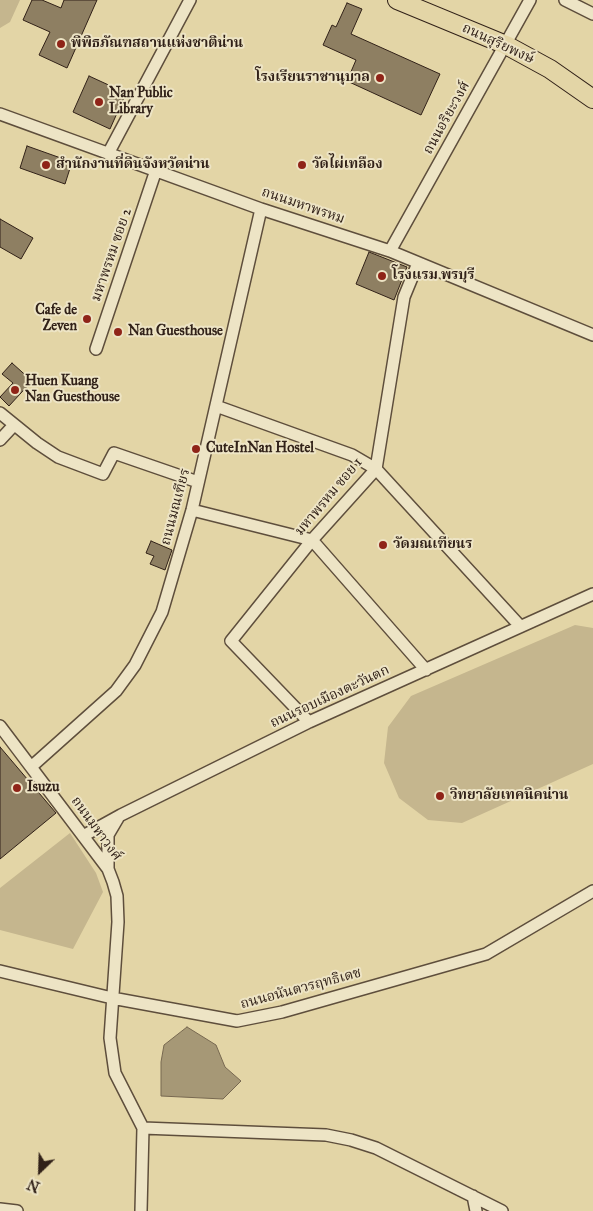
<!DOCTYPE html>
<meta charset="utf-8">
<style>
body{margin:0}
#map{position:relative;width:593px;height:1211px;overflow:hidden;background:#e3d5a6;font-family:"IM FELL Great Primer",serif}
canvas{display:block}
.north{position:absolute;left:15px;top:1146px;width:50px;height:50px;-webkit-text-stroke:4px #ede4c5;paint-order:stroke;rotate:204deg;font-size:14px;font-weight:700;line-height:20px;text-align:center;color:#312118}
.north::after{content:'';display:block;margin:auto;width:18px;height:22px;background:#312118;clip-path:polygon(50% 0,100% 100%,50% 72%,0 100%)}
</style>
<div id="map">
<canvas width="593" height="1211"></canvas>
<div class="north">N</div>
</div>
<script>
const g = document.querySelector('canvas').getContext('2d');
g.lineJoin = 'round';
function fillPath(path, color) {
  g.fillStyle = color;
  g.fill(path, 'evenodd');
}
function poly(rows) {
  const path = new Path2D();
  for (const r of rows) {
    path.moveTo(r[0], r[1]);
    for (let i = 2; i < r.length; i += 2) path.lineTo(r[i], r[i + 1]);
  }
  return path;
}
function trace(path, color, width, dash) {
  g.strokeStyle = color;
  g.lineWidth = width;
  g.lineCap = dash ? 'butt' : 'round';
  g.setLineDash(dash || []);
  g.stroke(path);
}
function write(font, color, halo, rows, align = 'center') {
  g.font = font + ' "IM FELL Great Primer","Noto Serif Thai",serif';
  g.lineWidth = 4;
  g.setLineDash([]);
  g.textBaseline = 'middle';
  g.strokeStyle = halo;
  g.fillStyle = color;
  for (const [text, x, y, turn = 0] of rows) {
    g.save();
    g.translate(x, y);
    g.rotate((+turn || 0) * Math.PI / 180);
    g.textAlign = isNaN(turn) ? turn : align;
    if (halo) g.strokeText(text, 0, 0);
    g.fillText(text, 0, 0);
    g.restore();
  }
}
fillPath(poly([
 [0,0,20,0,10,22,0,28],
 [575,625,593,628,593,764,462,823,428,820,399,798,384,763,388,727,411,696],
 [70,833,96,873,103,892,73,949,0,930,0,888]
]), '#c5b68e');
const water = poly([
 [187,1027,216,1045,225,1067,241,1081,223,1099,161,1096,161,1062,164,1045,187,1027]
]);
fillPath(water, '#a69876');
trace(water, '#776850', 1);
const building = poly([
 [32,0,42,0,61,8,64,0,97,0,67,68,39,55,50,32,23,20,32,0],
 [347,3,362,9,351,34,440,74,421,115,347,81,356,60,323,45,332,25,336,27,347,3],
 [89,76,126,93,110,129,73,112,89,76],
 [27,146,72,162,65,184,20,168,27,146],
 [0,219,33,238,21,259,0,247,0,219],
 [369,252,407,267,394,300,356,284,369,252],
 [12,363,32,381,9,406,0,397,13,383,2,374,12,363],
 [151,541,172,550,165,570,150,564,154,556,146,553,151,541],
 [0,747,56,813,0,859,0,747]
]);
fillPath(building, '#8e7f62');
trace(building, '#312118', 1);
const minor = poly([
 [565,0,593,14],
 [0,114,261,209,390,251,593,335],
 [109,152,190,0],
 [390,251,530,0],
 [96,349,156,170],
 [216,406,352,455,376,469,520,626],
 [0,413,37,443,58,457,103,474,114,453,198,482],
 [0,440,14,425],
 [192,510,312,540,426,670],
 [309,722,231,641,312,540,376,469,404,297,418,263],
 [0,726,108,869,113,882,117,896,118,922,110,1038,115,1073,143,1128,141,1211],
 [31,767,116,691,135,665,162,612,192,510,261,209],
 [83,836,121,815,309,722,593,594],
 [108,869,108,835,118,818],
 [0,971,112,998,237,1021,282,1012,486,954,593,891],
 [143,1128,326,1135,351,1140,376,1148,502,1211],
 [473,1196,476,1211],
 [0,1209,17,1211]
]);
const primary = poly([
 [397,0,506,45,550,69,593,99]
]);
trace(minor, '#5e4e3c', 14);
trace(primary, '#312118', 20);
trace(minor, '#ede4c5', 11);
trace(primary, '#e3d5a6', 18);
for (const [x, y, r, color] of [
 [61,44,5,"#8f2418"],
 [380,78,5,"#8f2418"],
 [99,102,5,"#8f2418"],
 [46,165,5,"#8f2418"],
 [302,165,5,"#8f2418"],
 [382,276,5,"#8f2418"],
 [87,319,5,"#8f2418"],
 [118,332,5,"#8f2418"],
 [15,390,5,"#8f2418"],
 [196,449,5,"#8f2418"],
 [383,545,5,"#8f2418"],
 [17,788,5,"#8f2418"],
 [440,796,5,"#8f2418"]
]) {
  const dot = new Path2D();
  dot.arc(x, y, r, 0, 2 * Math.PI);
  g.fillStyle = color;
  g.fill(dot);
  trace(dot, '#ede4c5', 2);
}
write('bold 14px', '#312118', '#ede4c5', [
 ["พิพิธภัณฑสถานแห่งชาติน่าน",71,44],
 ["โรงเรียนราชานุบาล",370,78,"right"],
 ["Nan Public",109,94],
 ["Library",109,110],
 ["สำนักงานที่ดินจังหวัดน่าน",56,165],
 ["วัดไผ่เทลือง",312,165],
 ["โรงแรม พรบุรี",392,276],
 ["Cafe de",77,311,"right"],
 ["Zeven",77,327,"right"],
 ["Nan Guesthouse",128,332],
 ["Huen Kuang",25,382],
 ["Nan Guesthouse",25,398],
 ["CuteInNan Hostel",206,449],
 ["วัดมณเฑียนร",393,545],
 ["Isuzu",27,788],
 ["วิทยาลัยเทคนิคน่าน",450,796]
], 'left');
write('14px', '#312118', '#ede4c5', [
 ["ถนนสุริยพงษ์",498,44,25],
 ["ถนนอริยะวงศ์",447,118,-61],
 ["ถนนมหาพรหม",303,206,19],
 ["มหาพรหม ซอย 2",112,255,-71],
 ["มหาพรหม ซอย 1",329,497,-50],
 ["ถนนมณเฑียร",176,507,-75],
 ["ถนนรอบเมืองตะวันตก",330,697,-25],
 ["ถนนมหาวงศ์",96,829,54],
 ["ถนนอนันตวรฤทธิเดช",301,989,-15]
]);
</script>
